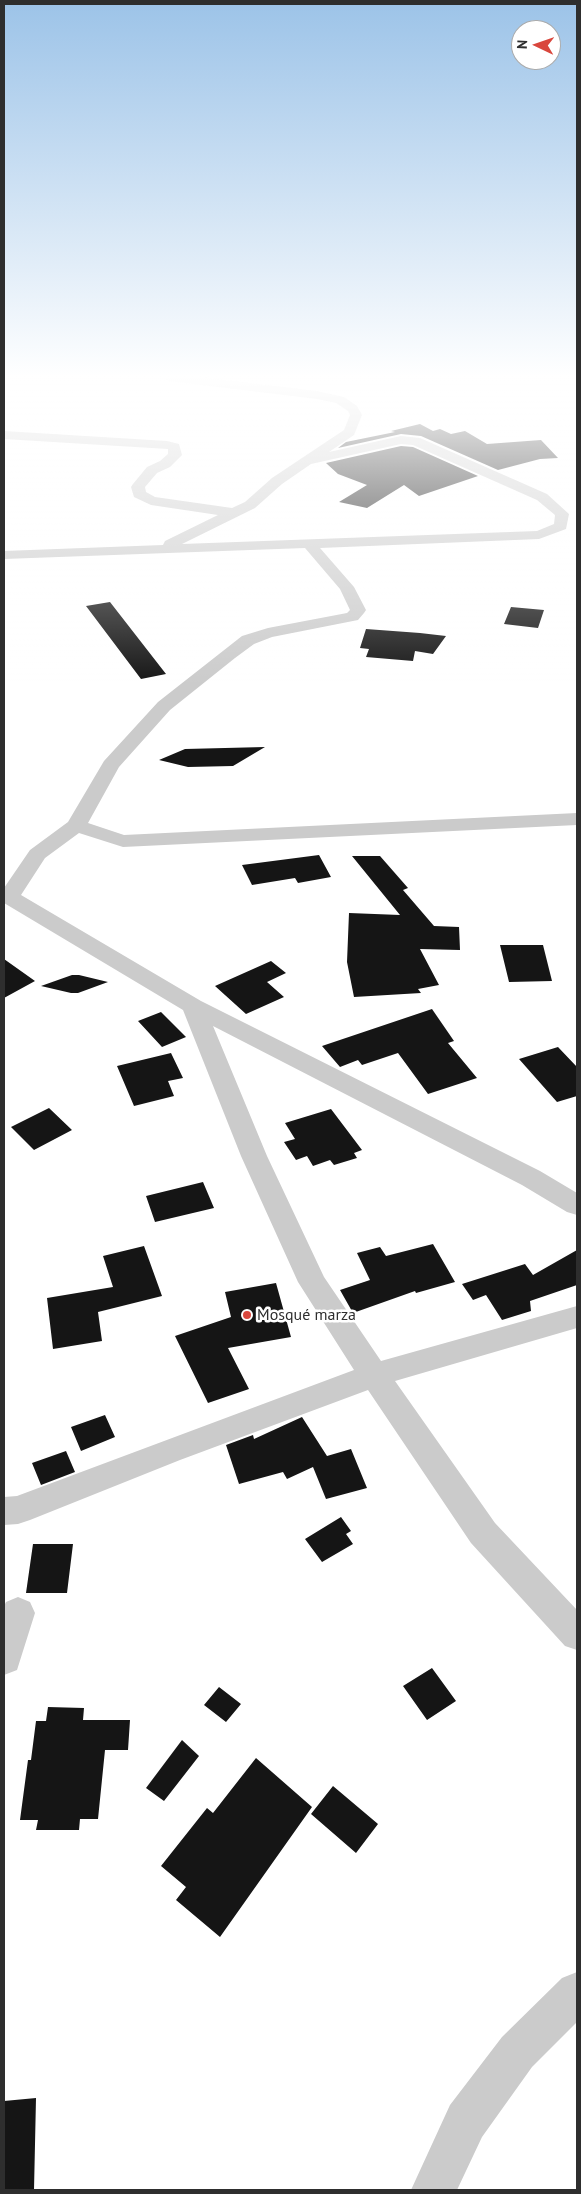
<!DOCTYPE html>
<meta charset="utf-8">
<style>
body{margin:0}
#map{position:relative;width:581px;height:2194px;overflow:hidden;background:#fff;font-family:"PT Sans",sans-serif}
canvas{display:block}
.frame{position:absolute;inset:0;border:5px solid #2e2e2e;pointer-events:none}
.north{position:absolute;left:511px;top:20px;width:50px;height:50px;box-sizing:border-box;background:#fff;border:1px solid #ababab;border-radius:50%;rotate:273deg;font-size:14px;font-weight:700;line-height:20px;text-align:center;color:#2e2e2e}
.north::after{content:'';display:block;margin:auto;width:18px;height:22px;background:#d9473d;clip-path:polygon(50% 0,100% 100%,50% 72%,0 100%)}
</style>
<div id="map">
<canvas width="581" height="2194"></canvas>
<div class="frame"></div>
<div class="north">N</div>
</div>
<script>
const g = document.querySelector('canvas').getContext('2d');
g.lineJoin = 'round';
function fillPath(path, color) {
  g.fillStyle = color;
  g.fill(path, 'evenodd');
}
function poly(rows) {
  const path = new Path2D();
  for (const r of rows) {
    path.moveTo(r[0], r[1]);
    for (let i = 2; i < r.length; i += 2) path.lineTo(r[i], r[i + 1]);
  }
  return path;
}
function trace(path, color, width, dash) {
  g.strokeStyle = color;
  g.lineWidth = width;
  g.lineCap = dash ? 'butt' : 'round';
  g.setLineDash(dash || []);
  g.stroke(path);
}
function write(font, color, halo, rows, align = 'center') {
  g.font = font + ' "PT Sans",sans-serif';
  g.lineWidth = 5;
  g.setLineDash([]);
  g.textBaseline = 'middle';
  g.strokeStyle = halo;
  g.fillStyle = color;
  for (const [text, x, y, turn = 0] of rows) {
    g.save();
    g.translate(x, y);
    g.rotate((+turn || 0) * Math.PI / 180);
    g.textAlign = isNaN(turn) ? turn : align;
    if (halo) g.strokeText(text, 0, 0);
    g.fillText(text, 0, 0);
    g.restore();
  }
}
fillPath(poly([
 [420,424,433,431,440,429,451,434,465,431,487,444,541,440,558,458,540,459,498,470,421,436,401,434,338,448,346,442,395,432,391,431],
 [401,446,413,447,478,476,419,496,404,485,367,508,339,502,367,485,338,474,326,463],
 [110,602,166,674,141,679,86,606],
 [511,607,544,610,538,628,504,624],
 [366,629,420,633,446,636,433,654,415,651,413,661,366,657,369,649,360,648],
 [265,747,233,766,188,767,159,760,185,749],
 [319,855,331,877,298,883,295,878,252,885,242,865],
 [352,856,380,856,408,888,403,890,434,926,459,927,460,950,420,949,439,985,418,989,421,993,354,997,347,962,349,913,400,915],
 [500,945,543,945,552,981,509,982],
 [4,959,35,981,4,998],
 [271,961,286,973,267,982,284,997,246,1014,215,986],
 [72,975,79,975,108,982,78,993,71,993,41,986],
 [432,1009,454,1041,448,1043,477,1078,428,1094,398,1053,362,1065,358,1060,340,1067,322,1046],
 [161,1012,186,1037,162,1047,138,1021],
 [558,1047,577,1067,577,1096,557,1102,519,1059],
 [171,1053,183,1078,168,1081,174,1096,134,1106,117,1066],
 [49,1108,72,1130,34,1150,11,1127],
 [331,1109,362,1150,354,1153,357,1158,334,1165,330,1160,313,1166,307,1156,296,1160,284,1142,295,1139,285,1123],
 [203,1182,214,1208,155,1222,146,1196],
 [433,1244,455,1282,416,1293,415,1291,353,1313,340,1290,370,1280,357,1253,380,1247,386,1256],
 [144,1246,162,1296,98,1312,102,1341,53,1349,47,1298,113,1287,103,1256],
 [577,1250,577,1285,530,1301,531,1311,502,1320,486,1295,473,1300,462,1284,525,1264,533,1275],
 [276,1283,291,1337,228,1348,249,1389,208,1403,175,1336,231,1317,225,1292],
 [105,1415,115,1437,81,1451,71,1427],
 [302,1417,327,1456,351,1449,367,1488,326,1499,313,1467,287,1479,283,1472,239,1484,226,1445,253,1435,254,1439],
 [66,1451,75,1472,41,1485,32,1463],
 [341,1517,351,1531,346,1534,353,1544,322,1562,305,1539],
 [33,1544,73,1544,67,1593,26,1593],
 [432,1668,456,1701,427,1720,403,1686],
 [219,1687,241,1704,226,1722,204,1705],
 [48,1707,84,1708,83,1720,130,1720,128,1750,105,1750,98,1819,80,1819,79,1830,36,1830,38,1820,20,1820,28,1760,31,1760,36,1721,46,1721],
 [182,1740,199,1756,164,1801,146,1788],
 [256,1758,312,1807,220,1937,176,1900,186,1887,161,1866,207,1808,213,1813],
 [333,1786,378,1824,356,1853,311,1814],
 [36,2098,34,2190,4,2190,4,2101]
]), '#151515');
fillPath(poly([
 [162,377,200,377,317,391,344,397,357,406,362,415,354,435,329,452,401,436,420,438,547,494,569,514,566,529,539,539,320,548,354,587,366,610,364,613,358,620,272,637,254,644,235,658,170,710,119,767,88,823,124,835,577,813,577,825,123,847,79,833,45,858,21,895,201,1001,540,1171,577,1193,577,1215,567,1212,522,1185,213,1026,267,1156,324,1277,381,1361,577,1306,577,1328,395,1381,495,1523,577,1610,577,1650,565,1646,471,1543,368,1390,180,1460,30,1520,18,1524,4,1525,4,1497,17,1496,354,1370,298,1282,241,1156,183,1010,4,903,4,888,30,850,68,822,104,761,158,702,242,636,268,628,347,613,350,610,340,589,305,548,4,559,4,551,163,545,165,541,218,515,151,505,134,497,131,487,133,484,147,467,160,461,168,454,168,449,4,439,4,431,167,441,179,444,182,455,170,467,157,473,145,487,146,492,155,497,232,508,245,502,272,478,344,430,350,415,348,411,336,403,317,399,168,381,162,377],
 [401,444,413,445,537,500,555,515,554,524,537,531,182,544,255,508,282,484,311,464,401,444],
 [18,1597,30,1602,35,1613,17,1670,4,1675,4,1606,6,1602,18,1597],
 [577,1972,577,2022,532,2067,482,2137,457,2190,411,2190,450,2105,502,2037,562,1978,577,1972]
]), '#cbcbcb');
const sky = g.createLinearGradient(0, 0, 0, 685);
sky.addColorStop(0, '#9cc3e8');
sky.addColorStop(0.55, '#fff');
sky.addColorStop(1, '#ffffff00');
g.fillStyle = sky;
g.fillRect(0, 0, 581, 685);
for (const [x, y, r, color] of [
 [247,1315,5,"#d9473d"]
]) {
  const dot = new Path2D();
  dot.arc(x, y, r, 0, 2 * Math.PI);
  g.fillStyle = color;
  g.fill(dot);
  trace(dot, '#fff', 2);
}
write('16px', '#2e2e2e', '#fff', [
 ["Mosqué marza",257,1315]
], 'left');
</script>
